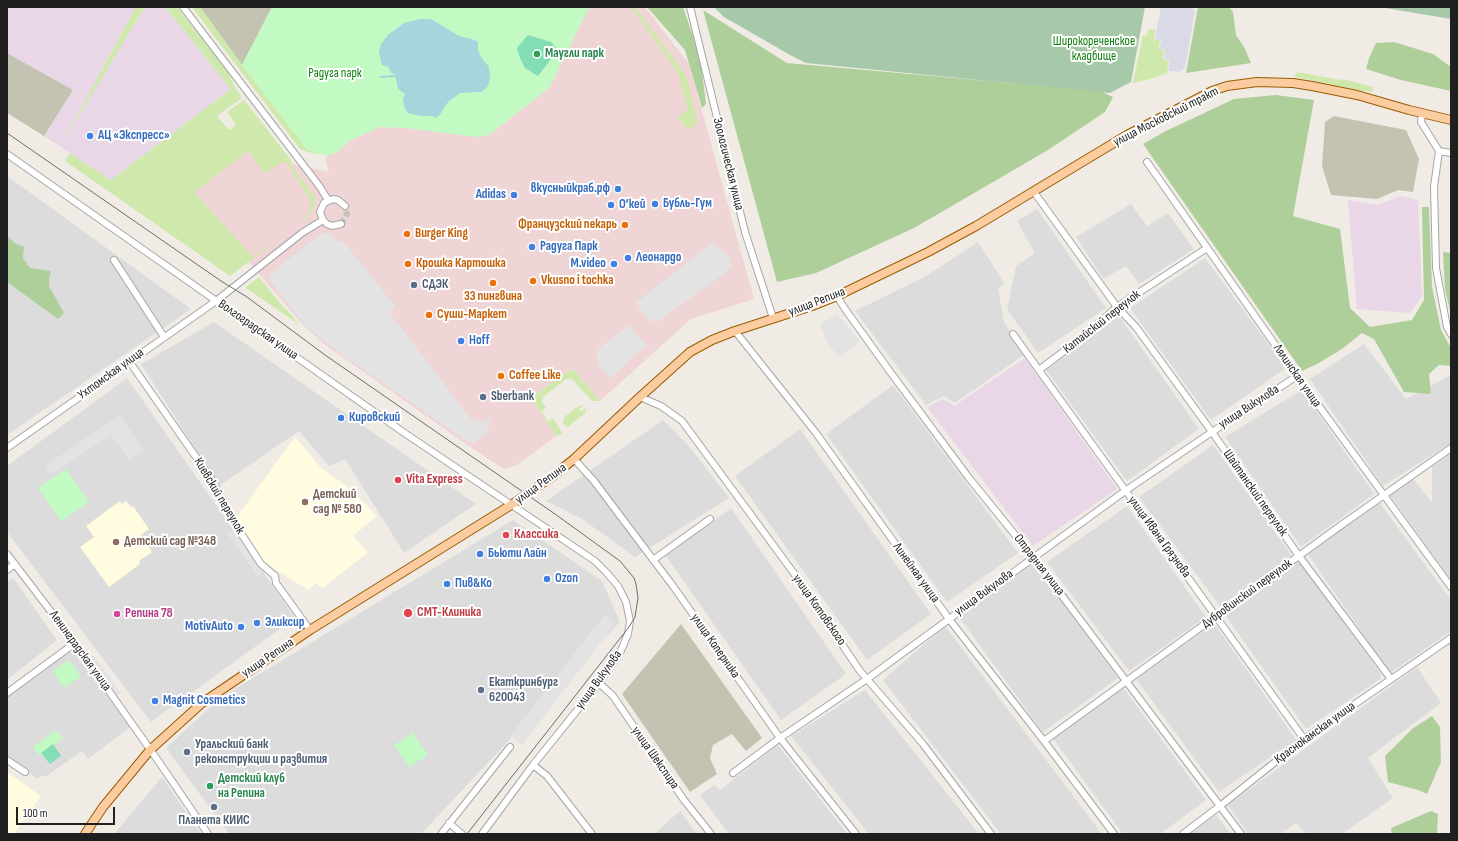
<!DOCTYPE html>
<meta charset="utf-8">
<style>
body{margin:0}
#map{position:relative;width:1458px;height:841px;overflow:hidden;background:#f0ece5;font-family:"Sofia Sans Condensed",sans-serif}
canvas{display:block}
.frame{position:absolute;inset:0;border:8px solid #1f1f1f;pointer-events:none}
.scale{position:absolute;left:16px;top:807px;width:99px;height:18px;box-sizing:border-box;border:2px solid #1f1f1f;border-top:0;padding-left:5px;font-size:12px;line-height:14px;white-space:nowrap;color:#1f1f1f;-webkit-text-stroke:3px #fff;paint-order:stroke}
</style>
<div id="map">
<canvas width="1458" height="841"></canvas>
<div class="frame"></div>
<div class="scale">100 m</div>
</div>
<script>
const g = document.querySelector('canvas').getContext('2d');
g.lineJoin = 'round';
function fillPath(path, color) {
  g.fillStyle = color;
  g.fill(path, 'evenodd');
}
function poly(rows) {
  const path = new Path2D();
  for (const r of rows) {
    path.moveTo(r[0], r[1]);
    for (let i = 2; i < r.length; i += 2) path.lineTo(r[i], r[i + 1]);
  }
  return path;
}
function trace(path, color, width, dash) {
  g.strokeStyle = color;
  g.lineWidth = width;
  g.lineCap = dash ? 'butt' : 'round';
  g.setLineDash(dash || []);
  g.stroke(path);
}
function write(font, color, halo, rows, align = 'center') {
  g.font = font + ' "Sofia Sans Condensed",sans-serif';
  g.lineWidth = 4;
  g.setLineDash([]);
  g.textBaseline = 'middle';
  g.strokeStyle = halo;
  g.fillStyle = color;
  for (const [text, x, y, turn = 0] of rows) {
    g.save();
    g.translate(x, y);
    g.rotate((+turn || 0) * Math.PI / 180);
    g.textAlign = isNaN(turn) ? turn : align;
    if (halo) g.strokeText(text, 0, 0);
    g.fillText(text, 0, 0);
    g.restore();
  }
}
fillPath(poly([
 [7,176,191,309,7,435],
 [1131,204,1147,226,1168,213,1194,249,1139,284,1126,266,1103,279,1076,237],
 [1037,209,1106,308,1038,353,1007,309,1016,266,1035,253,1017,221],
 [978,242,1005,284,998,288,1004,322,1025,354,955,403,944,396,926,405,855,311,928,275],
 [1205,258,1286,368,1211,420,1130,308],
 [1119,316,1199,429,1127,481,1046,370],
 [214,322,476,504,404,553,345,459,329,466,299,431,219,486,141,364],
 [1364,344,1406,399,1451,375,1451,443,1383,486,1310,379],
 [127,378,295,618,151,722,7,532,7,466],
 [893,385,1018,553,947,602,826,434],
 [1302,390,1374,494,1301,547,1225,437],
 [663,420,688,445,729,498,635,557,582,519,546,501],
 [800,429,931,614,867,660,735,476],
 [1213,445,1292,556,1220,606,1139,497],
 [1451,453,1451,580,1389,494,1413,479,1432,502,1432,467],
 [1379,502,1451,600,1451,631,1390,673,1307,553],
 [1127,506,1206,617,1129,671,1047,562],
 [731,508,846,674,781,720,666,556],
 [513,520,602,581,620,622,421,834,229,834,166,748,220,698],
 [1299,561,1381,674,1380,679,1306,729,1225,615],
 [1034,563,1118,678,1043,732,959,617],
 [13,578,57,640,7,680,7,581],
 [1214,623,1296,740,1219,792,1136,679],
 [945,626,1102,834,1001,834,883,680],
 [72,648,130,727,88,759,82,751,48,775,36,778,7,756,7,695],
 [1417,667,1441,703,1368,758,1393,798,1342,834,1306,834,1296,823,1280,834,1248,834,1228,805],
 [1122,686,1206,800,1160,834,1123,834,1052,737],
 [865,690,979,834,869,834,791,736],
 [778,745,847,834,729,834,700,795,714,785,720,790],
 [162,777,201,834,114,834],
 [680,811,697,834,654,834],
 [1216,815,1231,834,1190,834]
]), '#dddcdc');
fillPath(poly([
 [589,7,645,7,689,64,754,299,691,319,600,401,574,370,570,370,534,396,533,401,556,436,517,465,504,469,463,442,324,344,302,324,189,192,266,133,290,163,329,172,326,162,326,156,337,152,349,141,380,127,406,128,489,135,549,88]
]), '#f0d5d6');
fillPath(poly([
 [7,7,136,7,66,136,145,7,165,7,231,89,111,180,44,136,73,90,7,53],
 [1401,196,1418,200,1422,296,1410,313,1357,309,1348,200,1378,205],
 [1025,358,1117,489,1033,546,927,407,943,399,954,406]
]), '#e9d7e7');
fillPath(poly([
 [295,437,321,468,348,487,377,516,353,536,368,552,323,588,316,583,308,590,264,562,236,518],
 [120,501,122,504,126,501,131,507,133,506,149,529,141,535,152,552,139,561,140,564,109,587,80,547,94,537,86,526],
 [7,772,41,796,14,834,7,834]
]), '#fffcdf');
fillPath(poly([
 [200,7,272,7,242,65],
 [7,53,73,90,44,136,7,113],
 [1334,116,1406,130,1419,159,1413,192,1398,190,1377,199,1331,195,1322,166,1325,122],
 [681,624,762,738,746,751,732,734,713,745,710,758,717,774,690,792,622,694]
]), '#c4c3b1');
fillPath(poly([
 [136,7,145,7,60,147],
 [165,7,177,7,228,72,235,87,242,98,217,116,229,130,236,125,227,112,244,100,291,160,291,165,315,197,314,208,305,219,304,217,309,212,311,201,285,161,264,173,248,151,194,192,253,257,266,247,267,248,230,276,65,161,70,153,111,180,231,89],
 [192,7,200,7,242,65,307,149,320,154,314,154,300,149],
 [631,7,635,7,686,75,697,120,696,124,693,127,686,128,678,117,688,110,678,73],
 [1148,29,1155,30,1154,39,1160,40,1158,49,1164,51,1163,59,1169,61,1167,73,1150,79,1133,83,1143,35,1147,36],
 [1298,72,1340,80,1343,79,1370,86,1373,87,1373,90,1372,92,1363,91,1295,77,1294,75],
 [259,277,285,309,286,309,300,325,247,289,246,287],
 [570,370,574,370,600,401,592,401,574,381,571,379,566,379,543,397,542,402,546,408,541,411,548,421,553,418,563,434,556,436,533,401,534,396],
 [584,405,579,409,581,412,586,408,585,413,568,427,565,426,563,423,564,417,579,406]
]), '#cfe9ac');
fillPath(poly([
 [647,7,683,7,700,56,706,104,702,108,685,50],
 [1198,7,1229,7,1233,12,1236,35,1245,49,1251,63,1186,73],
 [703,10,787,63,1100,91,1113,97,1105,112,1048,150,914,228,816,273,777,282],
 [1394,42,1433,54,1451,67,1451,91,1401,80,1366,69,1369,58,1376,43],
 [1276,95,1314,100,1293,216,1340,229,1350,308,1370,327,1412,320,1424,300,1422,207,1429,207,1432,287,1441,330,1451,348,1451,366,1439,365,1429,374,1431,394,1404,392,1374,339,1362,333,1342,349,1317,364,1302,371,1143,144,1166,131,1234,99],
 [7,236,16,244,24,247,23,258,30,268,51,271,49,278,49,286,64,313,58,319,7,282],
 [1443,252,1451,253,1451,315,1445,289],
 [1432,716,1440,727,1441,762,1427,794,1418,790,1388,782,1385,756,1412,729],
 [1431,811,1438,814,1437,834,1392,834,1391,828]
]), '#aecf9a');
fillPath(poly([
 [714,7,1145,7,1131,82,1110,93,806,63,790,55,724,17],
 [1379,7,1451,7,1451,19]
]), '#a7c9a9');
fillPath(poly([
 [272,7,589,7,549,88,489,135,476,137,406,128,380,127,349,141,337,152,326,156,307,149,242,65],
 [66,469,89,502,61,521,38,488],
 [69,660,81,676,64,688,53,671],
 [56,730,63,739,39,755,33,747],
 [413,733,428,755,409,767,394,745]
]), '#c3f9c3');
fillPath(poly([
 [528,35,551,42,558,50,538,76,525,68,520,58,517,48],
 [53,744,61,756,50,764,41,753]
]), '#84deb5');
fillPath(poly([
 [322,233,327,233,332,236,338,243,342,240,396,307,389,312,471,419,480,422,491,419,487,433,474,443,465,440,326,343,303,323,269,279,270,274],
 [713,242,728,256,732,265,728,271,657,322,648,320,636,303],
 [837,314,859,340,856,346,839,357,827,343,820,324],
 [629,325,647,345,610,378,599,365,596,356,599,348],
 [120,415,144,451,129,460,111,435,51,474,45,466],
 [233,529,264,573,258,577,227,533],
 [605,614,615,624,522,745,511,735],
 [93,655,121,693,117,696,89,657]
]), '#e3e3e3');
fillPath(poly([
 [1161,7,1190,7,1195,10,1185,68,1179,72,1168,71,1170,60,1164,59,1165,50,1159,49,1161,40,1155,38]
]), '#dadae6');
fillPath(poly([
 [420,19,431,19,459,36,475,40,478,42,478,50,481,57,489,67,490,78,488,86,484,90,480,92,460,93,448,102,439,116,436,118,432,116,421,116,408,113,405,109,403,99,405,94,398,89,395,74,391,73,389,67,382,65,379,52,381,44,388,35,404,23]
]), '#a6d5dd');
trace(poly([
 [381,77,395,76]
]), '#a6d5dd', 2);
trace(poly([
 [341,224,346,217,347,214,345,206]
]), '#c6c3bd', 6, [6, 3]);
const minor = poly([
 [183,7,320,187,328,200],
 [690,7,745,232,773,318],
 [1422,113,1421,122,1439,151,1451,153],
 [1439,151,1434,187,1436,268,1447,327,1451,334],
 [7,154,403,432,595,561,606,572,618,586,626,602,630,621,628,634,620,653,599,683,533,765,482,834],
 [1147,162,1297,376,1451,587],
 [1034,192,1117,307,1136,327,1212,432,1299,556,1391,679],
 [341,224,332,226,327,224,323,220,320,212,324,203,333,199,338,200,345,206],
 [114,260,164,337],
 [837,296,845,309,891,373,969,478,1033,557,1241,834],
 [735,331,816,433,949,619,1044,741,1114,834],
 [1013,334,1304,739],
 [129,361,212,480,235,524,261,564,275,576,276,583,310,630],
 [1039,370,1080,339,1117,307,1207,248],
 [640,397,661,406,682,421,793,572,860,671,923,744,991,834],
 [7,448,216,301,302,233,323,220],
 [574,459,594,481,615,509,673,586,780,738,856,834],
 [7,554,75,643,159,762,208,834],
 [653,560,710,519],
 [7,570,15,564],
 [599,683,613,696,684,800,711,834],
 [7,693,75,643],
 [1044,741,1340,526,1451,448],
 [7,760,25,772],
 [533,765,547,776,592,834],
 [733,773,780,738,867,679,1125,491,1212,432,1297,376],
 [449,823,462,834],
 [441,834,510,747],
 [1183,834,1220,806,1304,739,1451,638]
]);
const major = poly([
 [85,834,103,807,150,750,202,703,310,630,511,505,553,476,574,459,640,397,690,352,712,340,735,331,812,306,837,296,928,252,976,226,1127,135,1212,91,1227,86,1257,82,1293,83,1312,86,1357,95,1409,110,1451,120]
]);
trace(minor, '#a6a6a6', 8);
trace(major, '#995b01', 10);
trace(minor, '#fff', 6);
trace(major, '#fbcc9f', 8);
trace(poly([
 [7,133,221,281,247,297,325,355,555,514,620,561,634,578,636,584,638,598,635,617,629,627,467,834]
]), '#6d6d6d', 1);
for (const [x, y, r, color] of [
 [537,54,4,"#2e9e5b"],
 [90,136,4,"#3f7fe0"],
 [618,189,4,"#3f7fe0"],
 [514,195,4,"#3f7fe0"],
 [655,204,4,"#3f7fe0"],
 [611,205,4,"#3f7fe0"],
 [625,225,4,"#e8710a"],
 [407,234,4,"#e8710a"],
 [532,247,4,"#3f7fe0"],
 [628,258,4,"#3f7fe0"],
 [408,264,4,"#e8710a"],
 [614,264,4,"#3f7fe0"],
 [533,281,4,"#e8710a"],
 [493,283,4,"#e8710a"],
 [414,285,4,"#5c6f8a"],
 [429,315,4,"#e8710a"],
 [461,341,4,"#3f7fe0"],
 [501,376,4,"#e8710a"],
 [483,397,4,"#5c6f8a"],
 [341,418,4,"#3f7fe0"],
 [398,480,4,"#e0444e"],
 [305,502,4,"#8d6e63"],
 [506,535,4,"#e0444e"],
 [116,542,4,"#8d6e63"],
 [480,554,4,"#3f7fe0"],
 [547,579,4,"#3f7fe0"],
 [447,584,4,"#3f7fe0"],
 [408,613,5,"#e0444e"],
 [117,614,4,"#d1479c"],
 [257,623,4,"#3f7fe0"],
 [241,627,4,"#3f7fe0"],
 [481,690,4,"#5c6f8a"],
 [155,701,4,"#3f7fe0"],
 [187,752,4,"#5c6f8a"],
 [210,786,4,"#2e9e5b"],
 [214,807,4,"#5c6f8a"]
]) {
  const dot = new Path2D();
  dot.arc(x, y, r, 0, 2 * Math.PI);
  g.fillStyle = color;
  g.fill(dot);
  trace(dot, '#fff', 1.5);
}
write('13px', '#0c7e0d', '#fff', [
 ["Широкореченское",1094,42],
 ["кладбище",1094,57],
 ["Радуга парк",335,74]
]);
write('bold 13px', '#27864d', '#fff', [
 ["Маугли парк",545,54],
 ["Детский клуб",218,779],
 ["на Репина",218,794]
], 'left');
write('13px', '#1f1f1f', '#fff', [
 ["улица Московский тракт",1166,117,-27],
 ["Зоологическая улица",728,164,76],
 ["улица Репина",817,302,-21],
 ["Катайский переулок",1102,322,-38],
 ["Волгоградская улица",258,330,35],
 ["Ухтомская улица",111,374,-36],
 ["Лялинская улица",1297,376,55],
 ["улица Викулова",1249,407,-33],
 ["улица Репина",541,484,-36],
 ["Шайтанский переулок",1255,493,55],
 ["Киевский переулок",219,496,59],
 ["улица Ивана Грязнова",1159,537,54],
 ["Отрадная улица",1039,565,52],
 ["Линейная улица",916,573,54],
 ["улица Викулова",984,593,-36],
 ["Дубровинский переулок",1247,594,-36],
 ["улица Котовского",819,610,55],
 ["улица Коперника",715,646,55],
 ["Ленинградская улица",80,651,54],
 ["улица Репина",268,658,-34],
 ["улица Викулова",599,680,-54],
 ["Краснокамская улица",1315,733,-36],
 ["улица Шекспира",655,758,55]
]);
write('bold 13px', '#366cbe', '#fff', [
 ["АЦ «Экспресс»",98,136],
 ["вкусныйкраб.рф",610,189,"right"],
 ["Adidas",506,195,"right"],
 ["Бубль-Гум",663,204],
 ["О’кей",619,205],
 ["Радуга Парк",540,247],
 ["Леонардо",636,258],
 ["M.video",606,264,"right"],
 ["Hoff",469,341],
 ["Кировский",349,418],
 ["Бьюти Лайн",488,554],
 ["Ozon",555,579],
 ["Пив&Ко",455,584],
 ["Эликсир",265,623],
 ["MotivAuto",233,627,"right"],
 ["Magnit Cosmetics",163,701]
], 'left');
write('bold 13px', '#c56008', '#fff', [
 ["Французский пекарь",617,225,"right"],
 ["Burger King",415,234],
 ["Крошка Картошка",416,264],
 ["Vkusno i tochka",541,281],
 ["33 пингвина",493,297,"center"],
 ["Суши-Маркет",437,315],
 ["Coffee Like",509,376]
], 'left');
write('bold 13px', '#4e5e75', '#fff', [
 ["СДЭК",422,285],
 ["Sberbank",491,397],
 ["Екаткринбург",489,683],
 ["620043",489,698],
 ["Уральский банк",195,745],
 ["реконструкции и развития",195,760],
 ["Планета КИИС",214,821,"center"]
], 'left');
write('bold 13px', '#be3a42', '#fff', [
 ["Vita Express",406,480],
 ["Классика",514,535],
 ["СМТ-Клиника",417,613]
], 'left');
write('bold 13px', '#785e54', '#fff', [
 ["Детский",313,495],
 ["сад № 580",313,510],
 ["Детский сад №348",124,542]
], 'left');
write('bold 13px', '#b23c85', '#fff', [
 ["Репина 78",125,614]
], 'left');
</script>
